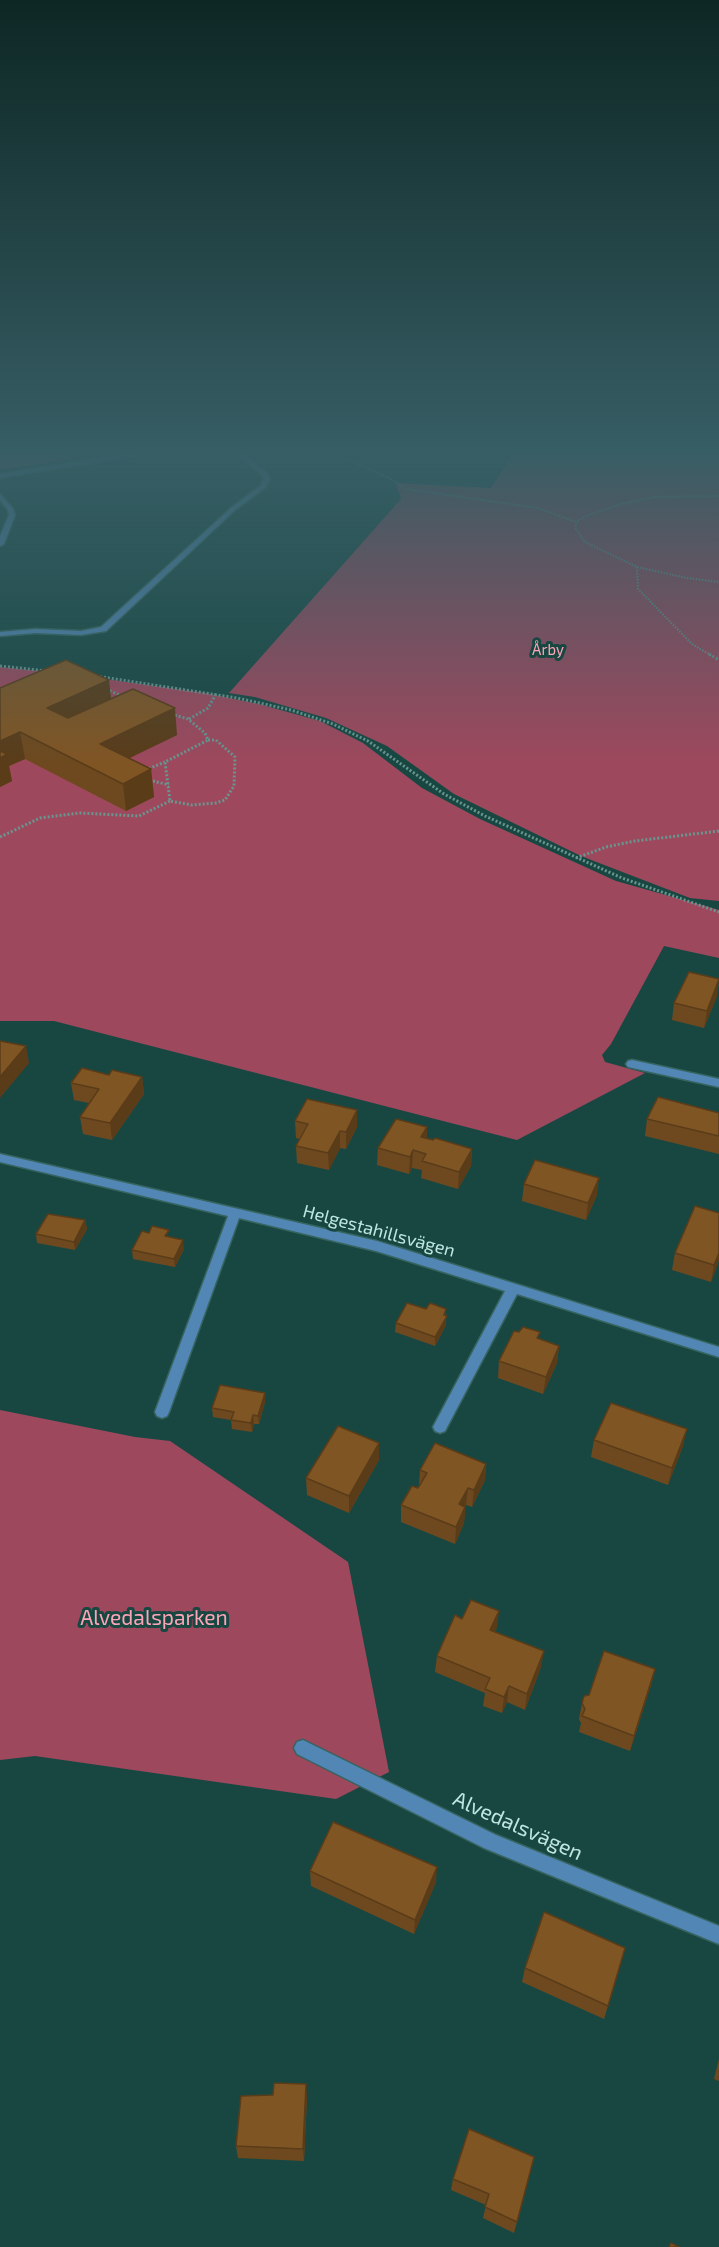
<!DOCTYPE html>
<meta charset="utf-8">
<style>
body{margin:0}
canvas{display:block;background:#184742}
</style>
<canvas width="719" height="2247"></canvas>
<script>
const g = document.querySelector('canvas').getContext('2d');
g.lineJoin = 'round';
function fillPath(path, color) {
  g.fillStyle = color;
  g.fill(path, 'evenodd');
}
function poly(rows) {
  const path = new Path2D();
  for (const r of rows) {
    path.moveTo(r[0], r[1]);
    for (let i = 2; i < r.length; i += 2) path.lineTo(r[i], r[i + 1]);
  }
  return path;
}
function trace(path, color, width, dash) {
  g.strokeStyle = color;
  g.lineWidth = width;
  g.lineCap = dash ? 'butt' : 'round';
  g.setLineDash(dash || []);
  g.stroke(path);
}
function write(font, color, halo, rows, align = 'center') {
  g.font = font + ' "Exo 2",sans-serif';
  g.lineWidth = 6;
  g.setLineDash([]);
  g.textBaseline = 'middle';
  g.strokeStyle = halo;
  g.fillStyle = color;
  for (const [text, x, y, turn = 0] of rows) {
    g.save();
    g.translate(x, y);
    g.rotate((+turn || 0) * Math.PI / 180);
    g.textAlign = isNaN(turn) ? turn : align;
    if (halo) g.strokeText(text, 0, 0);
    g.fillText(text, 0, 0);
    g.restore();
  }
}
fillPath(poly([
 [0,449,68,449,63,453,74,459,0,470],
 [515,449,719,449,719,901,690,898,581,856,454,794,387,746,326,718,255,697,229,693,401,499,396,483,491,488],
 [0,667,70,674,205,693,259,704,320,721,363,743,422,788,480,819,616,881,719,910,719,958,664,946,611,1044,602,1055,605,1062,645,1073,517,1140,54,1021,0,1021],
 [0,1410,135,1437,170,1441,348,1562,389,1772,336,1799,35,1756,0,1760]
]), '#9e485d');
const minor = poly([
 [157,449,174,449,0,478,0,474,157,449],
 [230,449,237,449,267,473,270,479,266,487,235,510,106,631,81,635,35,633,0,636,0,632,35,629,81,631,101,627,231,508,260,486,264,479,262,475,230,449],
 [0,494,13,509,15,515,4,544,0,546,0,536,9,515,8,510,0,500,0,494],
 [632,1060,719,1079,719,1087,628,1067,626,1064,628,1061,632,1060],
 [0,1154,377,1241,719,1347,719,1357,517,1294,445,1431,440,1433,435,1431,433,1427,505,1291,376,1251,239,1218,169,1412,167,1416,162,1418,157,1416,155,1412,228,1216,0,1162,0,1154],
 [303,1740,496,1835,719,1926,719,1944,484,1848,297,1754,294,1748,297,1742,303,1740]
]);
trace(minor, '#36645f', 3);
trace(poly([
 [325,449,391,479,406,489,538,508,576,522],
 [719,496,655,497,621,504,586,516,576,522,576,529,585,542,637,567,687,578,719,582],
 [637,567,638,589,692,644,712,656]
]), '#69958f', 2, [1.5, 1.5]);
trace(poly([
 [709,654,719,660],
 [0,666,47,671],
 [96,676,237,698,291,710,333,724,368,741,444,794,485,816,622,878,719,912],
 [106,689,124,697],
 [171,714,188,719,205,733,208,740],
 [189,719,208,708,216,694],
 [208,740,216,740,235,757,234,786,225,800,216,803,192,805,170,801,165,762,208,740],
 [145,770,165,762],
 [149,780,169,785],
 [0,837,40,818,80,813,139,816,170,801],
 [576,858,606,847,635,841,719,831]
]), '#69958f', 3, [2, 2]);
fillPath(minor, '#5286b5');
fillPath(poly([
 [400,449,427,449,427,456,405,458],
 [0,688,111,699,177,735,129,758,151,769,154,797,126,811,25,759,9,766,12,781,0,787],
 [717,996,704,1028,672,1020,674,1003],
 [109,1075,142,1077,144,1094,112,1140,83,1134,80,1117,89,1103,74,1100,71,1083],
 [357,1110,357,1127,346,1149,340,1148,329,1170,297,1163,296,1146,300,1139,296,1138,295,1121],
 [719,1113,719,1154,645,1136,647,1119],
 [427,1127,427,1139,472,1149,471,1166,458,1189,421,1178,422,1170,412,1168,409,1174,377,1165,378,1148],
 [524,1184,597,1195,586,1220,522,1201],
 [85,1220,87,1229,75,1250,37,1243,36,1234],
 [170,1237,184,1249,175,1267,133,1259,132,1250],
 [675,1253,719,1260,711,1282,672,1270],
 [426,1309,446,1309,446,1325,435,1346,395,1332,396,1323],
 [539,1339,559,1346,557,1363,543,1394,498,1378,499,1361],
 [265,1393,265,1402,259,1424,254,1424,252,1432,232,1429,231,1420,213,1417,212,1408],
 [594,1440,683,1446,668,1485,591,1457],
 [379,1460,349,1513,307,1495,306,1478],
 [486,1464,485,1480,472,1507,466,1505,465,1507,464,1523,455,1544,401,1522,401,1505,419,1486,420,1470],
 [462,1619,497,1627,495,1631,541,1667,525,1710,507,1702,502,1713,483,1706,485,1693,435,1672,437,1656],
 [655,1669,651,1685,630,1751,579,1732,581,1723,579,1719,582,1703,589,1695],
 [310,1871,436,1882,414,1934,311,1886],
 [625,1948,604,2019,522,1982,525,1968],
 [719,2059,719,2081,714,2079],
 [307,2096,304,2161,238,2158,236,2146],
 [534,2157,514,2233,483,2218,486,2205,451,2190,453,2179]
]), '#6e491f');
fillPath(poly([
 [406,449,427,449,427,456,405,458],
 [109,680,112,706,50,734,47,708],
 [175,708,177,735,103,771,100,744],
 [20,732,25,759,9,766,12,781,0,787,0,741],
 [151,769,154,797,126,811,123,784],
 [719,981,717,996,704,1028,707,1011],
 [26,1046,29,1063,0,1098,0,1077],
 [142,1077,144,1094,112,1140,110,1123],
 [357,1110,357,1127,346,1149,346,1132],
 [427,1127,427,1144,420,1154,421,1137],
 [340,1131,340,1148,329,1170,328,1153],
 [472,1149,471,1166,458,1189,459,1172],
 [413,1150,412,1168,409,1174,410,1157],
 [599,1178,597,1195,586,1220,588,1203],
 [85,1220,87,1229,75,1250,74,1242],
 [183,1240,184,1249,175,1267,174,1259],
 [719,1253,719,1260,711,1282,714,1265],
 [446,1309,446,1325,435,1346,435,1337],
 [559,1346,557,1363,543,1394,546,1377],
 [265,1393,265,1402,259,1424,258,1416],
 [253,1415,254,1424,252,1432,251,1423],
 [687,1429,683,1446,668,1485,672,1468],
 [379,1443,379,1460,349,1513,349,1496],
 [486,1464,485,1480,472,1507,474,1490],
 [468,1488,464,1523,455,1544,456,1527,459,1504],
 [499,1611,497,1627,489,1646,490,1630],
 [544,1651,541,1667,525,1710,527,1694],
 [655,1669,651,1685,630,1751,634,1736],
 [509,1686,507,1702,502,1713,504,1697],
 [437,1867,436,1882,414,1934,415,1920],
 [306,2084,307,2096,304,2161,303,2149]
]), '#5a3c19');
const building = poly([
 [66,660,109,680,47,708,68,718,133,689,175,708,100,744,151,769,123,784,20,732,0,741,0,688,66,660],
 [0,751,7,754,0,758,0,751],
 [689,972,719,979,707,1011,674,1003,689,972],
 [0,1041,26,1046,0,1077,0,1041],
 [82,1068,109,1075,112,1070,142,1077,110,1123,80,1117,99,1089,71,1083,82,1068],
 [658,1097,719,1113,719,1136,647,1119,658,1097],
 [307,1099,357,1110,346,1132,340,1131,328,1153,296,1146,308,1124,295,1121,307,1099],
 [396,1119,427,1127,421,1137,433,1140,435,1138,472,1149,459,1172,422,1161,426,1154,413,1150,410,1157,378,1148,396,1119],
 [535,1160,599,1178,588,1203,524,1184,535,1160],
 [695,1206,719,1213,719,1253,714,1265,675,1253,695,1206],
 [48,1214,85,1220,74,1242,36,1234,48,1214],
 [152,1226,169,1230,165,1236,183,1240,174,1259,132,1250,142,1231,149,1233,152,1226],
 [407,1303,426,1309,430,1303,446,1309,444,1315,447,1316,435,1337,396,1323,407,1303],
 [523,1327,540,1332,537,1338,559,1346,546,1377,499,1361,514,1331,519,1332,523,1327],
 [220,1385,265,1393,258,1416,253,1415,251,1423,231,1420,234,1412,212,1408,220,1385],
 [611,1403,687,1429,672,1468,594,1440,611,1403],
 [338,1426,379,1443,349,1496,306,1478,338,1426],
 [435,1443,486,1464,474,1490,468,1488,459,1504,465,1507,456,1527,401,1505,412,1486,418,1488,427,1473,420,1470,435,1443],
 [471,1600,499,1611,490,1630,544,1651,527,1694,509,1686,504,1697,485,1689,490,1678,437,1656,455,1615,462,1619,471,1600],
 [604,1651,655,1669,634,1736,582,1716,585,1709,582,1703,584,1696,589,1695,604,1651],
 [333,1822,437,1867,415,1920,310,1871,333,1822],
 [544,1912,625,1948,608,2006,525,1968,544,1912],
 [274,2083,306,2084,303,2149,236,2146,241,2096,273,2095,274,2083],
 [469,2129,534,2157,517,2222,485,2207,489,2194,453,2179,469,2129],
 [671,2243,679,2247,669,2247,671,2243]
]);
fillPath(building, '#805524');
trace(building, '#5a3c19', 1.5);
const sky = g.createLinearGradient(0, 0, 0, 764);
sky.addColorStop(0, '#0d2724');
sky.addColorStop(0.59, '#375e65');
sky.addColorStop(1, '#375e6500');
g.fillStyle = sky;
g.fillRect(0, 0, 719, 764);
write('15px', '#fca5b6', '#184742', [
 ["Årby",548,650]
]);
write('18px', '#bfe7e1', '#184742', [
 ["Helgestahillsvägen",379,1231,15]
]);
write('21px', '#fca5b6', '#184742', [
 ["Alvedalsparken",154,1618]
]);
write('21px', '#bfe7e1', '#184742', [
 ["Alvedalsvägen",518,1826,24]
]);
</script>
